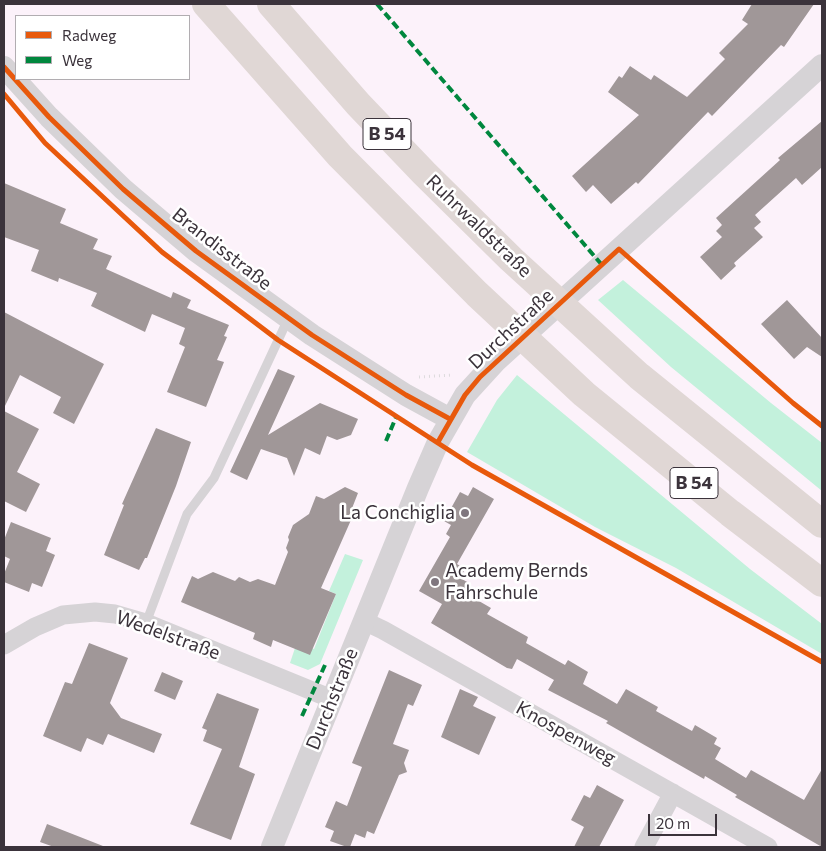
<!DOCTYPE html>
<meta charset="utf-8">
<style>
body{margin:0}
#map{position:relative;width:826px;height:851px;overflow:hidden;background:#fcf2fa;font-family:Commissioner,sans-serif}
canvas{display:block}
.frame{position:absolute;inset:0;border:5px solid #3b333b;pointer-events:none}
.legend{position:absolute;left:15px;top:15px;width:175px;height:65px;box-sizing:border-box;background:#fff;border:1px solid #b1adb1;margin:0;padding:6px 9px;list-style:none;font-size:15px;color:#3b333b}
.legend li{display:flex;align-items:center;gap:10px;height:25px}
.legend b{width:25px;border:1px solid #b1adb1}
.scale{position:absolute;left:648px;top:814px;width:69px;height:22px;box-sizing:border-box;border:2px solid #3b333b;border-top:0;padding-left:6px;font-size:15px;line-height:18px;white-space:nowrap;color:#3b333b;-webkit-text-stroke:4px #fff;paint-order:stroke}
</style>
<div id="map">
<canvas width="826" height="851"></canvas>
<div class="frame"></div>
<ul class="legend">
<li><b style="height:6px;background:#e8590c"></b>Radweg</li>
<li><b style="height:6px;background:#00873e"></b>Weg</li>
</ul>
<div class="scale">20 m</div>
</div>
<script>
const g = document.querySelector('canvas').getContext('2d');
g.lineJoin = 'round';
function fillPath(path, color) {
  g.fillStyle = color;
  g.fill(path, 'evenodd');
}
function poly(rows) {
  const path = new Path2D();
  for (const r of rows) {
    path.moveTo(r[0], r[1]);
    for (let i = 2; i < r.length; i += 2) path.lineTo(r[i], r[i + 1]);
  }
  return path;
}
function trace(path, color, width, dash) {
  g.strokeStyle = color;
  g.lineWidth = width;
  g.lineCap = dash ? 'butt' : 'round';
  g.setLineDash(dash || []);
  g.stroke(path);
}
function write(font, color, halo, rows, align = 'center') {
  g.font = font + ' Commissioner,sans-serif';
  g.lineWidth = 5;
  g.setLineDash([]);
  g.textBaseline = 'middle';
  g.strokeStyle = halo;
  g.fillStyle = color;
  for (const [text, x, y, turn = 0] of rows) {
    g.save();
    g.translate(x, y);
    g.rotate((+turn || 0) * Math.PI / 180);
    g.textAlign = isNaN(turn) ? turn : align;
    if (halo) g.strokeText(text, 0, 0);
    g.fillText(text, 0, 0);
    g.restore();
  }
}
fillPath(poly([
 [623,280,771,403,822,443,822,491,671,367,598,300],
 [517,375,750,569,822,624,822,654,676,568,595,527,467,452,497,400],
 [345,554,363,560,320,664,308,670,290,663,297,642,314,649,336,594,329,591]
]), '#c3f1dc');
fillPath(poly([
 [752,4,814,4,784,47,781,45,712,116,708,112,638,184,636,182,611,204,593,185,586,192,572,176,639,115,608,92,619,76,622,78,630,66,651,80,654,75,687,97,725,59,719,53,748,24,742,20],
 [822,121,822,167,802,185,796,178,755,215,761,222,754,228,763,237,734,263,736,266,721,280,700,257,722,237,716,231,722,225,716,218,780,160,778,158],
 [4,183,66,209,60,223,98,239,93,249,112,256,106,269,171,298,173,292,191,300,187,308,229,325,224,336,227,337,217,360,224,362,206,407,167,392,185,347,179,344,185,328,152,314,145,332,91,306,97,293,59,278,58,282,31,271,39,250,4,237],
 [787,300,822,338,822,357,807,347,794,359,761,324],
 [4,312,104,364,74,424,53,413,61,397,20,375,4,408],
 [278,369,295,376,268,435,320,403,358,419,351,435,337,440,327,436,320,455,305,448,294,476,287,458,261,449,247,480,230,472],
 [4,411,39,429,17,472,40,484,26,512,4,501],
 [156,428,191,442,176,486,147,558,145,558,139,570,104,555,124,505,122,504],
 [345,487,358,493,349,516,351,520,321,588,336,594,310,655,273,640,271,647,253,639,255,633,181,602,192,576,198,579,213,572,235,581,239,577,250,582,258,579,275,585,288,552,286,548,289,540,288,537,293,525,309,514,316,496,324,499],
 [473,487,494,499,457,564,465,569,460,578,469,583,472,597,491,608,487,614,528,637,526,643,565,665,568,660,588,672,583,684,617,704,626,689,658,707,656,711,692,731,695,725,717,738,714,744,721,748,715,759,746,778,751,770,804,800,822,769,822,847,735,797,737,795,705,776,704,779,606,723,608,721,548,690,554,680,517,659,512,669,507,668,431,623,442,604,419,591,450,537,446,534,451,525,444,521,460,492,468,496],
 [11,522,51,538,46,551,55,555,42,587,32,583,29,592,4,582,4,574,10,559,4,556,4,540],
 [89,643,128,658,110,703,121,718,162,734,154,753,108,734,103,745,87,738,81,752,43,736,65,682,72,684],
 [389,670,422,685,413,706,408,704,393,744,409,750,404,763,407,772,399,775,374,834,367,831,365,838,355,834,350,847,347,847,330,841,334,831,325,827,336,801,347,806,362,767,352,763],
 [162,672,183,681,175,700,154,691],
 [460,689,478,697,473,706,496,717,479,755,441,737],
 [217,693,259,709,239,767,255,774,231,840,190,824,222,749,203,741,207,730,202,728],
 [597,785,624,800,599,847,574,847,584,827,571,820,584,795,590,798],
 [47,824,103,846,103,847,54,847,40,842]
]), '#a09798');
trace(poly([
 [419,377,452,375]
]), '#dddadc', 3, [1, 4]);
trace(poly([
 [146,623,187,514,214,478,288,319]
]), '#d6d3d6', 9);
trace(poly([
 [364,621,383,630,768,847],
 [4,645,35,627,63,615,95,612,115,614,146,623,332,699],
 [644,847,673,793]
]), '#d6d3d6', 19);
trace(poly([
 [4,67,49,117,123,189,196,251,312,335,406,395,450,419],
 [272,847,418,488,438,442,465,395,496,361,822,65]
]), '#d6d3d6', 22);
trace(poly([
 [206,4,340,156,477,294,584,394,730,513,822,583],
 [271,4,358,104,424,173,511,259,639,376,822,524]
]), '#e0d7d5', 28);
trace(poly([
 [377,4,602,265],
 [386,441,397,415],
 [302,716,325,665]
]), '#00873e', 4, [8, 4]);
trace(poly([
 [4,67,49,117,123,189,196,251,312,335,406,395,450,419],
 [4,94,45,143,162,252,278,340,472,465,822,662],
 [438,442,465,395,480,377,619,249,793,403,822,426]
]), '#e8590c', 5);
for (const [x, y, r, color] of [
 [465,513,5,"#7f767e"],
 [435,582,5,"#7f767e"]
]) {
  const dot = new Path2D();
  dot.arc(x, y, r, 0, 2 * Math.PI);
  g.fillStyle = color;
  g.fill(dot);
  trace(dot, '#fff', 2);
}
for (const [x, y, w] of [
 [387,134,48],
 [694,483,48]
]) {
  const box = new Path2D();
  box.roundRect(x - w / 2, y - 15.5, w, 31, 4);
  g.fillStyle = '#fff';
  g.fill(box);
  trace(box, '#3b333b', 1);
}
write('bold 18px', '#3b333b', null, [
 ["B 54",387,134],
 ["B 54",694,483]
]);
write('19px', '#3b333b', '#fff', [
 ["Ruhrwaldstraße",479,226,44],
 ["Brandisstraße",222,249,38],
 ["Durchstraße",511,329,-43],
 ["Wedelstraße",168,635,20],
 ["Durchstraße",332,699,-68],
 ["Knospenweg",566,733,29]
]);
write('19px', '#3b333b', '#fff', [
 ["La Conchiglia",455,513],
 ["Academy Bernds",445,571,"left"],
 ["Fahrschule",445,593,"left"]
], 'right');
</script>
